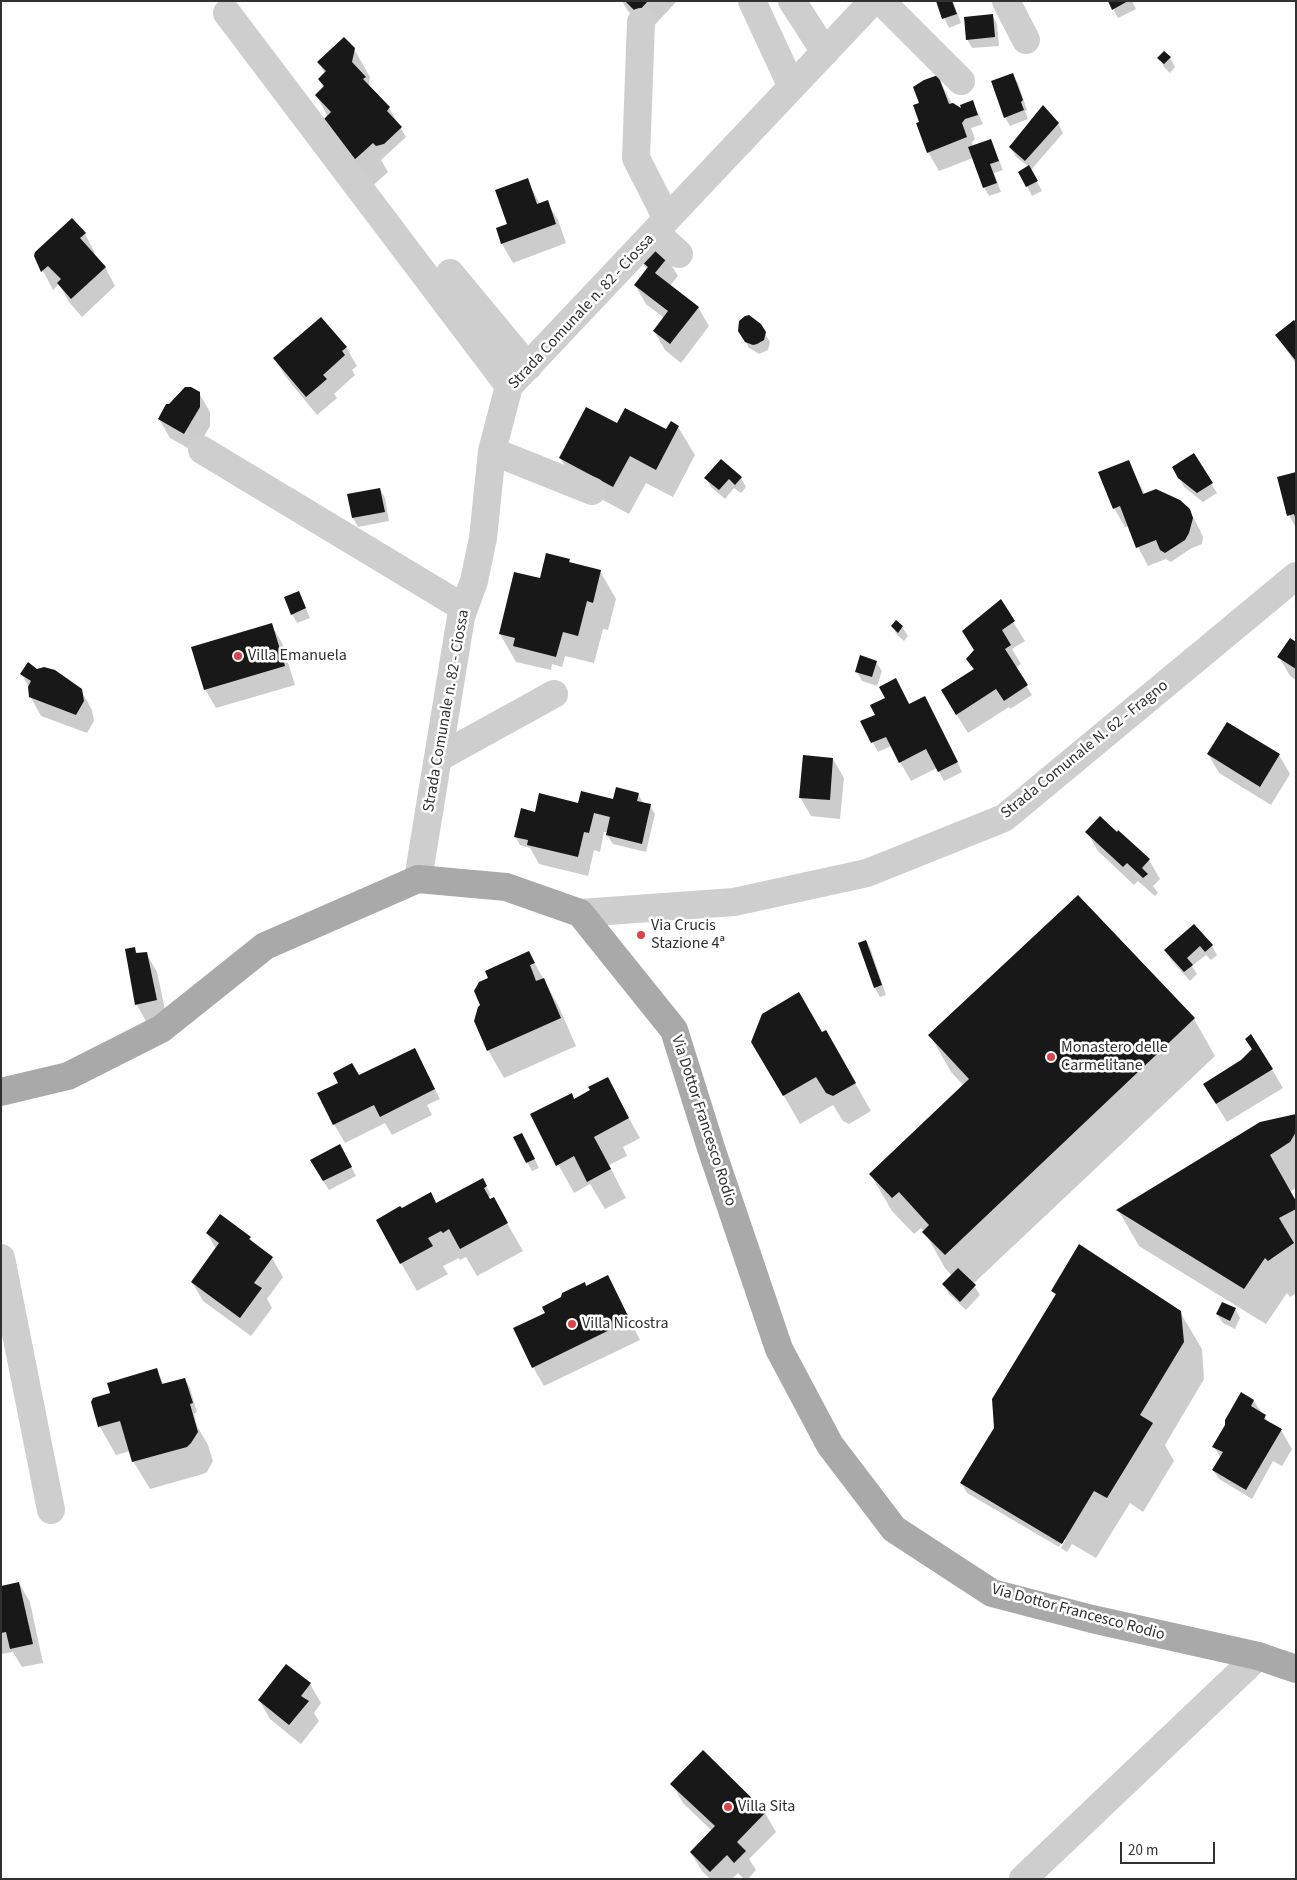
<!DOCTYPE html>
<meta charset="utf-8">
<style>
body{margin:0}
#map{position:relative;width:1297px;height:1880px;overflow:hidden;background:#fff;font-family:"Source Sans 3",sans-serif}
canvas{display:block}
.frame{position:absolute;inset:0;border:2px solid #313131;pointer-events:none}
.scale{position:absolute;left:1120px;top:1842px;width:95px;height:22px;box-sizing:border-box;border:2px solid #313131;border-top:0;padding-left:6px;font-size:15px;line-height:18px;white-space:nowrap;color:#313131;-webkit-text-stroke:4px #fff;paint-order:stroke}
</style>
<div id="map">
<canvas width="1297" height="1880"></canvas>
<div class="frame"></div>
<div class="scale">20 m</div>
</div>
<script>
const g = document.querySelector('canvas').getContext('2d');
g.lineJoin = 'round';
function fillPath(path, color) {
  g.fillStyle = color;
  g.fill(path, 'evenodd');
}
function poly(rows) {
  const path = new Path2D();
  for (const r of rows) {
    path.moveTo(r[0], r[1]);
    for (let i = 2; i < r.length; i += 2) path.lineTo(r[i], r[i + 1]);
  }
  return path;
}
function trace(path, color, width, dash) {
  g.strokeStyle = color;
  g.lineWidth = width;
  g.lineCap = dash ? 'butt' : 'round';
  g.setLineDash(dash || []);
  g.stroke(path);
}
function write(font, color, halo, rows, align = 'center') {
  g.font = font + ' "Source Sans 3",sans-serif';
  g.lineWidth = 5;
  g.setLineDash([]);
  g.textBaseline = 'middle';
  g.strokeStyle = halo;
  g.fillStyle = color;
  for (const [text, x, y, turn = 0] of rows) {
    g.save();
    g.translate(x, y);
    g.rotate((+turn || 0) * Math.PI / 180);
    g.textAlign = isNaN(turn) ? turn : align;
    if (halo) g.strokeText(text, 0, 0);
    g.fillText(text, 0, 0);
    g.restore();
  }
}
fillPath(poly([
 [622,1,677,1,649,31,628,11],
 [937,1,953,1,961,23,949,28],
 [1109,1,1132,1,1136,9,1118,18],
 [992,15,997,24,999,46,972,48,967,39],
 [354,49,370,77,369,85,371,89,389,108,406,137,381,160,388,172,368,190,316,95,324,88,319,79,325,74,319,62],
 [1159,58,1170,58,1175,67,1170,73,1164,67],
 [1012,74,1018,83,1027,110,1025,111,1028,119,1010,126,1005,117],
 [938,77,952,104,960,109,972,102,977,111,983,124,971,128,975,139,972,142,973,147,991,140,1003,170,994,173,1001,192,989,196,984,187,973,158,939,171,928,152,921,123,920,104],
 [1058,123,1063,133,1031,170,1042,191,1032,196,1020,172,1029,167,1016,157,1011,148],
 [527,180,540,204,547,202,558,220,566,243,513,263,502,244,497,229,508,225],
 [85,234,95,253,93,255,105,267,115,286,82,317,69,302,59,284,53,290,35,256],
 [667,258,678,276,670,286,698,307,709,326,681,363,665,350,654,331,664,318,646,304,635,285,647,270,642,261],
 [1296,324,1296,364,1277,335],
 [760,325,770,342,768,350,759,354,749,348,744,338],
 [346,347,357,366,352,370,355,375,334,394,337,398,317,415,286,377,275,359],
 [199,393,210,412,210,426,195,452,170,438,159,419],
 [671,423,678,427,695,455,673,497,646,483,629,514,577,486,560,458,617,425,667,431],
 [1193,454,1217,493,1203,502,1184,487,1179,477],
 [1128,461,1145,494,1189,510,1200,530,1203,538,1202,544,1190,549,1171,562,1166,559,1148,566,1138,547,1129,526,1125,527,1114,508],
 [1296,473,1296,528,1289,515],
 [706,478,741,478,746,487,741,493,734,488,725,499,711,487],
 [380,489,385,498,389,521,358,527,353,518],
 [569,560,571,564,600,571,616,599,608,630,603,629,594,663,565,656,562,667,552,664,551,670,516,662,500,634,541,579],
 [299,592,310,618,297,623,292,614],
 [1000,601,1025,641,1012,649,1021,664,1015,668,1032,695,1010,709,1009,707,968,733,953,709,974,670,967,659,975,650],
 [896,622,902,627,908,636,904,641,897,635,892,626],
 [271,624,282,643,295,685,216,708,205,689],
 [1296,643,1296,680,1290,676,1279,657],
 [876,662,882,671,877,686,862,681,857,672],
 [37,670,81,690,92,710,94,721,87,733,41,716,30,696,29,688,22,674],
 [896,680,910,705,925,697,962,772,944,781,937,768,911,781,891,746,878,752,862,722,876,716],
 [1208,754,1279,755,1290,774,1271,805,1219,773],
 [833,759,844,778,840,819,811,816,800,797],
 [638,794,644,804,650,805,655,814,646,852,613,844,607,835,608,832,604,832,600,852,594,850,588,876,539,864,530,848,520,845,515,836,535,813,579,804,615,801],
 [1087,832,1117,833,1119,832,1149,860,1160,879,1153,886,1158,893,1155,896,1138,881,1134,885,1098,851],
 [1078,896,1194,1019,1215,1056,973,1284,980,1295,966,1310,949,1294,944,1284,952,1276,945,1268,924,1231,921,1228,914,1234,892,1211,871,1175,964,1086,951,1072,930,1035],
 [1194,926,1212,946,1217,955,1211,960,1206,955,1192,966,1197,974,1190,981,1171,960,1166,951],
 [866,941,871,950,886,995,880,997,875,988,859,944],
 [134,949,138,954,146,953,157,972,167,1019,147,1023,137,1005],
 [529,953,559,1007,576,1046,504,1078,488,1050,489,979],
 [826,1032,871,1111,849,1124,843,1121,833,1105,800,1124,753,1042,822,1034],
 [1246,1040,1257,1044,1283,1088,1227,1122,1216,1104,1242,1061,1252,1050],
 [419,1058,440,1099,427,1105,432,1115,392,1135,385,1123,345,1143,334,1124,359,1077],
 [607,1079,640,1138,623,1147,627,1156,609,1165,626,1198,605,1209,590,1184,574,1193,531,1115,574,1100,589,1092],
 [1296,1116,1296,1188,1290,1192,1296,1202,1296,1293,1290,1297,1287,1293,1266,1324,1139,1246,1118,1210],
 [527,1143,539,1168,532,1171,527,1162],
 [345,1155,356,1176,329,1190,311,1161],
 [482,1179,491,1195,488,1197,490,1201,493,1199,523,1251,477,1276,466,1257,460,1260,459,1258,443,1266,448,1274,417,1291,401,1263,401,1210,436,1204],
 [207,1233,250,1238,254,1244,272,1258,283,1277,267,1299,272,1308,251,1336,203,1301,192,1282,216,1249],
 [608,1277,640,1340,544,1386,533,1367,546,1313,586,1287],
 [1053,1291,1180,1312,1202,1349,1204,1379,1165,1445,1174,1461,1143,1512,1130,1503,1096,1558,1072,1544,1067,1552,1061,1548,1066,1539,1063,1539,1059,1547,967,1493,962,1484,995,1429,1056,1296],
 [1235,1309,1240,1318,1235,1329,1223,1323,1217,1314],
 [156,1369,164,1385,185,1379,190,1388,197,1412,194,1414,197,1426,208,1445,213,1461,207,1472,203,1474,150,1489,133,1461,130,1451,116,1455,100,1427,92,1402,111,1394],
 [1253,1400,1269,1423,1281,1430,1292,1449,1282,1466,1273,1461,1252,1499,1219,1479,1213,1470,1221,1458,1214,1447],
 [19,1583,30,1602,43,1663,22,1667,13,1652,1,1654,1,1587],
 [287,1665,310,1684,321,1703,314,1713,319,1721,301,1744,270,1719,259,1700],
 [703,1752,765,1813,776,1832,749,1859,756,1870,748,1879,744,1879,738,1873,732,1879,710,1879,702,1871,691,1853,712,1831,683,1803,672,1784]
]), '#0003');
fillPath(poly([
 [625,1,648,1,637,13],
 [936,1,952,1,957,14,942,19],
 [1108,1,1128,1,1112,10],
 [993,14,995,37,966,40,964,17],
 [344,37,355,48,352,62,366,77,363,79,390,107,387,111,402,127,384,144,376,146,373,143,352,162,319,124,331,112,315,95,324,86,318,79,326,71,317,62],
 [1164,51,1171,57,1164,64,1157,58],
 [1013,73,1023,100,1021,102,1024,110,1004,118,991,81],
 [938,75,949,104,953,103,961,108,960,105,973,100,978,115,965,119,962,123,967,137,927,153,916,123,919,122,913,105,919,103,913,87,924,80],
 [1043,105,1059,123,1025,161,1009,147],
 [991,139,999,161,990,164,997,183,983,188,968,147],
 [1029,165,1038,181,1026,187,1018,172],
 [528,178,537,204,548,200,556,224,501,244,496,228,507,224,495,190],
 [72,218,86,233,80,238,106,267,71,299,57,283,61,279,48,266,41,272,34,256,35,252],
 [655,247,668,257,655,273,699,307,670,344,653,331,668,311,634,285,648,267,641,261],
 [749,315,761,324,766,332,764,340,757,344,753,345,745,342,738,331,739,321,745,316],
 [321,317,347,347,342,351,345,355,323,375,327,379,306,397,273,358],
 [1294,320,1296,322,1296,361,1275,335],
 [185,387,191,387,200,392,200,407,184,434,158,419,166,404,169,404],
 [586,407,617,423,625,408,666,429,671,421,679,426,656,470,630,456,613,487,559,458],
 [1194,453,1213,483,1197,493,1178,478,1172,467],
 [721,459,742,477,735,485,729,479,719,490,704,478],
 [1129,460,1143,494,1156,489,1180,500,1190,509,1193,518,1189,533,1185,540,1165,553,1160,550,1156,540,1136,548,1120,506,1113,509,1098,472],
 [1296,472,1296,517,1295,517,1294,514,1287,516,1277,477],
 [380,488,385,512,352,518,347,494],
 [546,553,570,559,569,562,601,570,593,603,587,601,578,636,563,632,556,657,513,646,515,638,499,634,514,572,540,578],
 [299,591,306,608,291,615,284,597],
 [1001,599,1015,621,1002,630,1011,645,1005,649,1028,685,1004,701,996,689,956,715,941,690,974,669,966,659,974,650,962,631],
 [896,620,903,626,898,633,891,626],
 [272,623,285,666,204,690,191,647],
 [1290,638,1296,642,1296,669,1277,657],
 [860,655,877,661,872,677,855,672],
 [28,662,37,669,44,667,55,670,82,689,84,701,76,715,29,697,28,687,31,681,20,674],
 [896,678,909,704,925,696,958,762,938,772,926,749,899,763,886,737,871,743,860,721,875,715,870,705,885,698,879,687],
 [1227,722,1280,754,1260,787,1207,754],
 [803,755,833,758,830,800,799,798],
 [616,787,639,793,637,801,651,804,642,844,606,835,610,817,594,813,589,833,584,832,578,857,527,845,528,840,514,837,521,808,535,812,539,793,578,803,581,791,613,799],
 [1100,816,1117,832,1118,830,1150,859,1142,868,1148,874,1143,878,1127,863,1123,867,1085,832],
 [1078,895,1195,1018,945,1255,922,1232,929,1225,899,1192,892,1198,869,1174,969,1079,928,1035],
 [1194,924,1213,945,1205,952,1200,946,1187,958,1193,965,1184,972,1164,950],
 [866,940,882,985,874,988,858,943],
 [135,947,136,953,147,952,157,1000,135,1005,125,949],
 [529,951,535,963,530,965,536,981,544,978,561,1018,487,1051,474,1021,478,1007,480,1005,474,991,479,982,488,978,485,971],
 [799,992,822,1032,826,1030,856,1083,833,1096,826,1093,816,1077,783,1096,751,1042,762,1014],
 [1251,1034,1273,1069,1216,1104,1203,1084,1241,1060,1252,1049,1245,1039],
 [415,1048,435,1089,380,1117,374,1105,333,1125,317,1093,338,1083,333,1073,352,1063,359,1075],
 [608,1077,629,1118,594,1137,611,1169,587,1182,574,1156,556,1166,530,1114,572,1093,574,1099,590,1090,588,1087],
 [1296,1114,1296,1132,1290,1142,1270,1155,1296,1201,1296,1209,1279,1218,1294,1243,1268,1261,1265,1258,1244,1289,1116,1210,1260,1122],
 [522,1133,535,1159,526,1163,513,1137],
 [340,1144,352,1167,323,1181,310,1160],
 [483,1178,487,1186,484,1188,490,1199,494,1197,508,1223,460,1249,449,1229,443,1233,441,1231,428,1238,433,1246,400,1264,376,1220,400,1206,402,1208,431,1192,436,1203],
 [220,1214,251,1237,249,1239,273,1257,254,1283,262,1288,240,1318,191,1282,219,1243,206,1233],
 [1079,1244,1181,1311,1184,1342,1140,1415,1153,1423,1107,1498,1094,1491,1062,1544,960,1483,994,1428,992,1399,1056,1294,1051,1291],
 [958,1268,976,1285,960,1302,942,1284],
 [608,1275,630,1320,532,1368,513,1328,545,1313,542,1307,561,1297,562,1293,585,1282,586,1286],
 [1222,1302,1236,1308,1230,1321,1216,1314],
 [157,1368,162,1384,185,1378,193,1403,190,1404,198,1432,191,1443,187,1447,132,1462,120,1421,98,1427,91,1402,93,1398,110,1393,107,1383],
 [1241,1392,1254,1400,1251,1406,1266,1415,1264,1419,1282,1429,1246,1490,1212,1470,1223,1452,1212,1447,1225,1425,1225,1420],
 [19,1582,33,1644,10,1649,6,1632,1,1633,1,1586],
 [286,1664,311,1683,301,1696,309,1701,289,1725,258,1700],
 [703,1750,766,1812,737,1842,746,1851,734,1863,727,1855,710,1872,690,1852,715,1826,670,1784]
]), '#181818');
trace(poly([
 [752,1,792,87],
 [792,1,825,52],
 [881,1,961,81],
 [1006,1,1026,40],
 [227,13,509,386],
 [641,22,636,158,667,219],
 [655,232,679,254],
 [450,273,528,367],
 [202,450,464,608],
 [492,451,592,491],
 [438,758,554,694],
 [418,879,461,617,474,581,483,538,492,451,509,386,873,1],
 [580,913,734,902,867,873,1004,818,1296,576],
 [1,1258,51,1510],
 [1023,1879,1258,1656]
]), '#cecece', 28);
trace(poly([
 [1,1092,68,1076,161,1029,265,946,418,879,506,887,580,913,674,1030,711,1148,779,1349,830,1445,894,1529,992,1593,1092,1619,1258,1656,1296,1669]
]), '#a9a9a9', 28);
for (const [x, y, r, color] of [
 [238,656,5,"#d7444a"],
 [641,935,5,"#d7444a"],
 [1051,1057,5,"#d7444a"],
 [572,1324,5,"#d7444a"],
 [728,1807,5,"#d7444a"]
]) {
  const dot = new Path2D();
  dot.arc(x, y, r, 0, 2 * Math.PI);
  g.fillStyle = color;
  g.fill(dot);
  trace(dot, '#fff', 2);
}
write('16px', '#313131', '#fff', [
 ["Strada Comunale n. 82 - Ciossa",582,312,-47],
 ["Strada Comunale n. 82 - Ciossa",447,711,-80],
 ["Strada Comunale N. 62 - Fragno",1085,750,-39],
 ["Via Dottor Francesco Rodio",703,1121,72],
 ["Via Dottor Francesco Rodio",1078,1613,15]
]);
write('16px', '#313131', '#fff', [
 ["Villa Emanuela",248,656],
 ["Via Crucis",651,926],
 ["Stazione 4ª",651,944],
 ["Monastero delle",1061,1048],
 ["Carmelitane",1061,1066],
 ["Villa Nicostra",582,1324],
 ["Villa Sita",738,1807]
], 'left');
</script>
